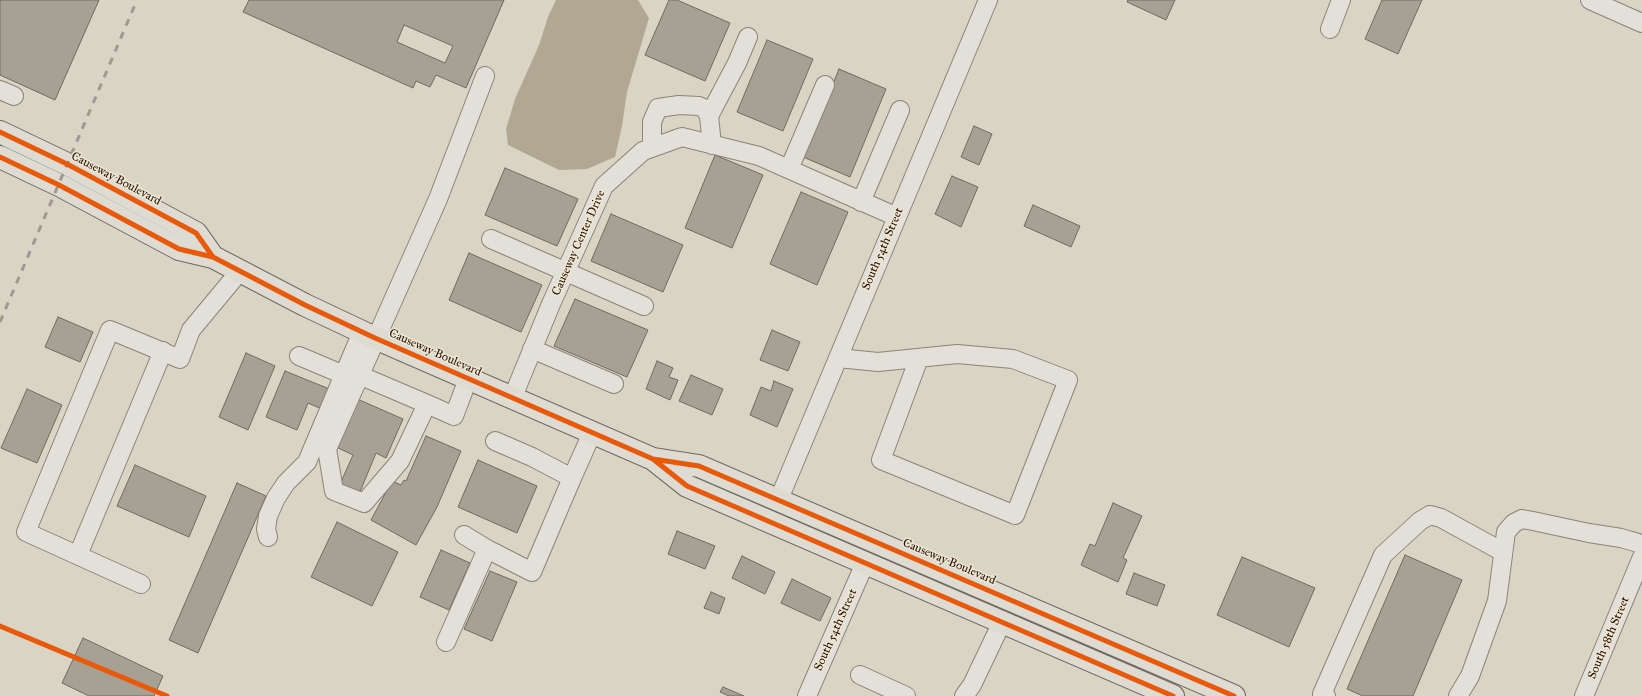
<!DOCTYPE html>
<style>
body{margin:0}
canvas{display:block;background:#d9d4c4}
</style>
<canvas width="1642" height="696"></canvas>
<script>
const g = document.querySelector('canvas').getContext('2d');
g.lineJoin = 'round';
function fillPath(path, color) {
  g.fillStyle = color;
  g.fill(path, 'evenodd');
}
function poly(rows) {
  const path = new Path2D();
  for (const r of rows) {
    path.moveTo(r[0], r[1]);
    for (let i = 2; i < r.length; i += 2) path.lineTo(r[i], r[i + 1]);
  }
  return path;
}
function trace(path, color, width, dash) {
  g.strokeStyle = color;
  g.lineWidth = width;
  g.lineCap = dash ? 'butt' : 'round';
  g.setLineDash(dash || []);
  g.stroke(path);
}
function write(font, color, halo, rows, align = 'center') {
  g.font = font + ' "IM FELL Great Primer",serif';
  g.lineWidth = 3;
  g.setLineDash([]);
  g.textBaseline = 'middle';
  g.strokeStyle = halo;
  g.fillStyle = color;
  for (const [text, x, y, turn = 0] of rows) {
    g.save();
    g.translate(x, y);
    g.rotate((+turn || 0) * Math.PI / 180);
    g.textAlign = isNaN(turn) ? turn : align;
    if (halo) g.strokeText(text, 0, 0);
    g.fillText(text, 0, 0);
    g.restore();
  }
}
fillPath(poly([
 [556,0,638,0,649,18,627,92,622,126,615,157,587,169,559,170,508,145,506,129,515,99,539,45,548,17]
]), '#b2a792');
const building = poly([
 [0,0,99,0,55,100,0,75,0,0],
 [249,0,504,0,466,88,436,75,430,87,416,81,413,88,243,12,249,0],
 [404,25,453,46,445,63,397,42,404,25],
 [669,0,677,0,730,23,705,81,645,55,669,0],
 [1128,0,1175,0,1166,20,1127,2,1128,0],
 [1382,0,1422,0,1398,54,1365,39,1382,0],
 [767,40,813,59,783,131,737,112,767,40],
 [839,69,886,89,850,177,803,157,839,69],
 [974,126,992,134,979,165,961,157,974,126],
 [715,155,763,175,732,248,685,228,715,155],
 [505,168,578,199,557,246,485,215,505,168],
 [952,176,978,187,961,227,935,214,952,176],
 [801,192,848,212,817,285,770,264,801,192],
 [1033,205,1080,226,1071,247,1024,226,1033,205],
 [611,214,683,245,663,292,591,261,611,214],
 [469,253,542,285,521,332,449,300,469,253],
 [575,299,648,330,627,377,554,346,575,299],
 [58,317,93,332,80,362,45,347,58,317],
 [772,330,800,342,788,371,760,360,772,330],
 [246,353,275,366,248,430,219,417,246,353],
 [657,361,673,368,669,377,678,380,670,400,646,389,657,361],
 [285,371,332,390,324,410,308,403,297,430,266,417,285,371],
 [691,375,723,389,712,415,679,401,691,375],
 [774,381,793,389,777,427,750,415,761,387,771,391,774,381],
 [27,389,62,405,37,463,1,448,27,389],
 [355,398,403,419,386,458,376,453,360,492,340,484,353,455,334,446,355,398],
 [426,436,461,451,437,507,416,545,371,520,392,481,401,485,404,480,406,481,426,436],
 [478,460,537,486,517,533,458,507,478,460],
 [135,465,206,496,189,537,117,506,135,465],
 [237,483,266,496,198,653,169,640,237,483],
 [1113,503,1142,516,1123,558,1127,560,1118,582,1081,565,1090,544,1095,546,1113,503],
 [337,522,398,552,372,606,311,577,337,522],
 [677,531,715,546,705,569,668,554,677,531],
 [441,550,470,563,449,610,420,597,441,550],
 [1405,555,1462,580,1413,696,1363,696,1347,689,1405,555],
 [742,556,775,572,765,594,732,578,742,556],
 [1242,557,1315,588,1289,647,1217,615,1242,557],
 [490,571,517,582,492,641,464,629,490,571],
 [1134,573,1165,585,1157,606,1126,594,1134,573],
 [792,579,831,598,820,621,781,603,792,579],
 [711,592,725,598,719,614,704,608,711,592],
 [83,638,163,676,154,696,89,696,62,683,83,638],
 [723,687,744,696,729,696,720,692,723,687]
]);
fillPath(building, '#a6a095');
trace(building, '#716a60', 1);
const minor = poly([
 [1590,0,1642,23],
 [1330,29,1341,0],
 [0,90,14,96],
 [709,116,737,63,748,37],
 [652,148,652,122,658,108,679,105,699,106,705,109,709,116,712,145],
 [789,169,825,85],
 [861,202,900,110],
 [491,239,644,306],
 [532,349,614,384],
 [299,356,344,375],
 [838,358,878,362,957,354,1013,359,1068,380,1015,515,881,460,919,358],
 [359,375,427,404],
 [468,379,454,416,427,404,400,461,364,503,334,491,327,449,438,199,485,76],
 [512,399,551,304,604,186,643,151,682,137,759,156,897,217],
 [495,441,532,457,572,478,592,433],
 [779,499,988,0],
 [464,535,487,549],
 [268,537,266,529,268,516,276,498,286,483,307,462,362,332],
 [78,555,163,351],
 [141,584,26,532,110,330,180,359,191,330,240,271],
 [446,642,487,549,532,572,572,478],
 [860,675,906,696],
 [807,696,865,563],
 [964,696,972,685,1002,622],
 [1326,696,1322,694,1383,555,1420,521,1430,515,1441,518,1503,552],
 [1458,696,1470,676,1497,601,1506,532,1514,523,1522,519,1533,521,1589,533,1621,538,1642,544],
 [1584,696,1642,557]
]);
const major = poly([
 [0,132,67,164,196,233,213,257],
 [0,157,59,185,179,249,213,257,305,305,375,338,653,459,687,486,1173,696],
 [654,459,699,466,1234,696]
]);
trace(minor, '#8a8479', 20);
trace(major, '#716a60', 24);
trace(minor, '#e2e0d8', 18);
trace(major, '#dddbd2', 22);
trace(poly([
 [0,322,137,0]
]), '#9e9992', 3, [7, 7]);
trace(poly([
 [0,132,67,164,196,233,213,257],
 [0,157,59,185,179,249,213,257,305,305,375,338,653,459,687,486,1173,696],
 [653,459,699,466,1234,696],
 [0,626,167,696]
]), '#e8590c', 5);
write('12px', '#280e02', '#ece6d3', [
 ["Causeway Boulevard",116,179,28],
 ["Causeway Center Drive",579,243,-66],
 ["South 54th Street",883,249,-67],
 ["Causeway Boulevard",435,353,24],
 ["Causeway Boulevard",949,562,23],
 ["South 54th Street",836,630,-66],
 ["South 58th Street",1609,638,-67]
]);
</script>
